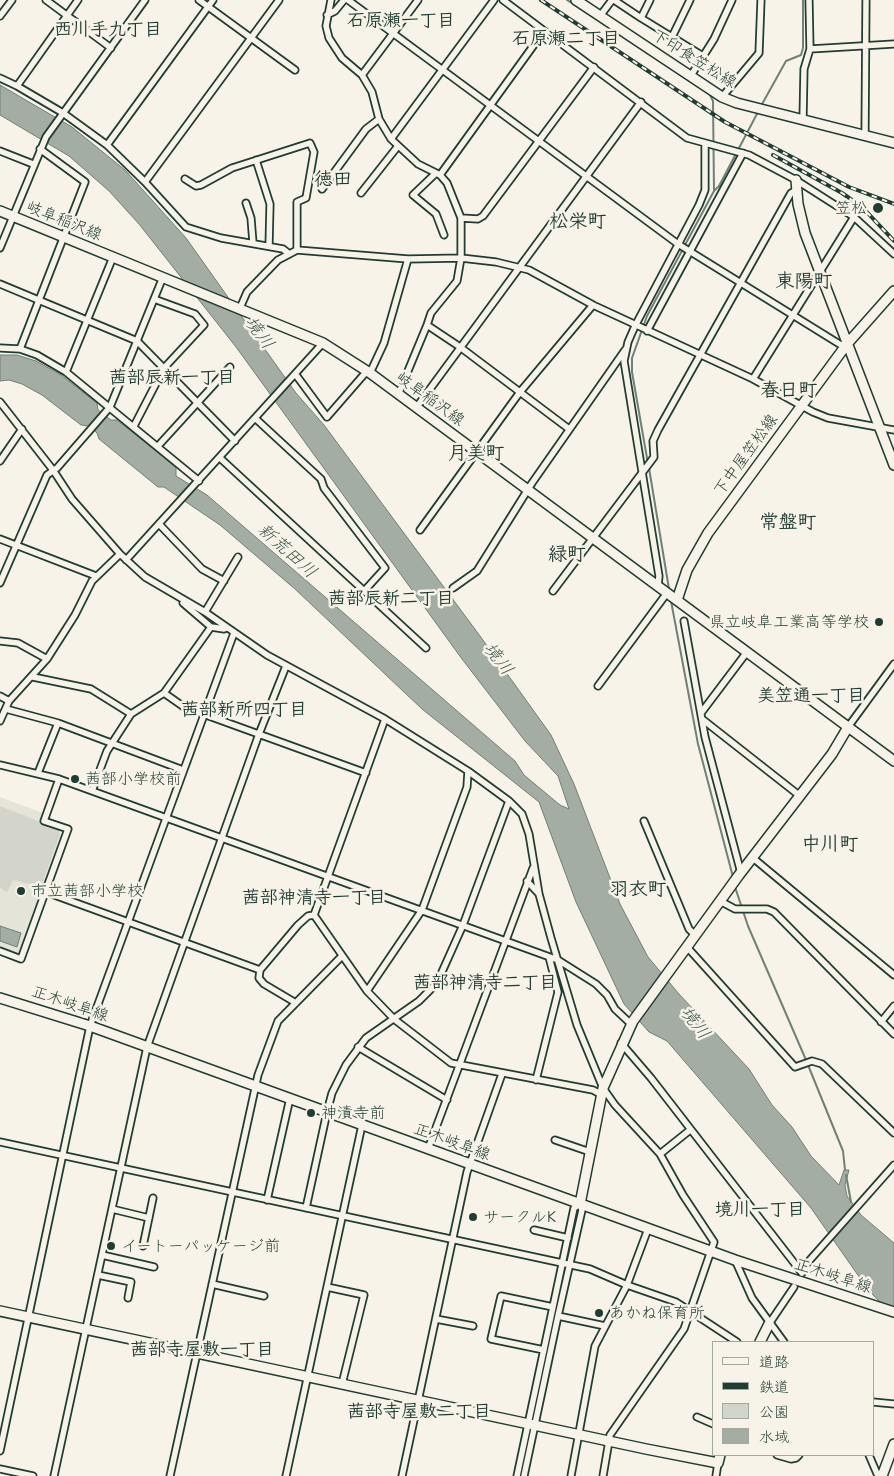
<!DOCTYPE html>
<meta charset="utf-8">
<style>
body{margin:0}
#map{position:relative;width:894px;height:1476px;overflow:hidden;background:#f7f3e8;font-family:"Comic Neue","Klee One",sans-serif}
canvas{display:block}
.legend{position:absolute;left:712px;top:1341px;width:162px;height:115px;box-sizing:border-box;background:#f7f3e8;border:1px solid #a1aaa0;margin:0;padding:6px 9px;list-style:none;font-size:15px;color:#1f3d34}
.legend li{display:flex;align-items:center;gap:10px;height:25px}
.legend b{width:25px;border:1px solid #a1aaa0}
</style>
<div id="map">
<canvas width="894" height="1476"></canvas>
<ul class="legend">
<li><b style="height:6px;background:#f7f3e8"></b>道路</li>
<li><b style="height:6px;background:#1f3d34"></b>鉄道</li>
<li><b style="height:14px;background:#d3d5ca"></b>公園</li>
<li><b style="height:14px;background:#a4ada3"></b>水域</li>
</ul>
</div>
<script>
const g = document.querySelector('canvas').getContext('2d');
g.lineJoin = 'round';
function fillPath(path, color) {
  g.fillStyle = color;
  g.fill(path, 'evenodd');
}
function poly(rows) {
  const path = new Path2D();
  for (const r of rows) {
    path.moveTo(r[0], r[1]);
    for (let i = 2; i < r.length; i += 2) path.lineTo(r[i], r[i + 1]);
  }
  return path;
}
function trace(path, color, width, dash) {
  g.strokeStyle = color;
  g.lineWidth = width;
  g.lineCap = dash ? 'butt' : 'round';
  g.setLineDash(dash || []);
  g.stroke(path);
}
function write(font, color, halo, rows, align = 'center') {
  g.font = font + ' "Comic Neue","Klee One",sans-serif';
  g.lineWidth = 5;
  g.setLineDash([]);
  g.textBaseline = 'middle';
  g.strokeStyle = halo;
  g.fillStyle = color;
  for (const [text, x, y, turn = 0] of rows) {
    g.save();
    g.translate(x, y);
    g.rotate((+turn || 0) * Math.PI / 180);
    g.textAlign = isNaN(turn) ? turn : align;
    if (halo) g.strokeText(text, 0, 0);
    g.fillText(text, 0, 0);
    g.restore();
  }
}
fillPath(poly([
 [0,797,43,813,40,821,57,828,61,834,20,952,17,953,0,947]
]), '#e5e4d9');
fillPath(poly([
 [0,806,58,829,60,834,42,884,37,886,13,880,7,892,0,888]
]), '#d3d5ca');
const water = poly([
 [0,85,72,127,125,170,186,238,296,393,324,425,480,636,551,735,574,784,620,904,648,957,679,994,749,1069,772,1105,792,1127,811,1156,839,1185,844,1170,849,1170,845,1185,847,1196,861,1215,894,1243,894,1316,869,1291,811,1208,667,1041,649,1032,624,1004,576,902,539,802,422,709,295,589,220,525,164,487,158,487,99,439,97,433,89,426,81,425,42,395,22,384,9,380,0,381,0,355,17,355,36,361,61,375,97,403,98,410,111,420,117,420,176,467,176,476,207,495,515,761,524,775,560,805,569,809,558,776,525,741,462,659,236,347,139,224,109,191,69,156,0,115,0,85],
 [0,926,21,933,17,947,0,941,0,926]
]);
fillPath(water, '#a4ada3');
trace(water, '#6f8077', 1);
trace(poly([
 [567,0,699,87],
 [761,106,786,61,801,55,803,48,803,0],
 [714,191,719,186,758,112],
 [648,464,632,372,632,358,647,316,714,191,713,101,709,93],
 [649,468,669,589],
 [671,601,698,744,733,877],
 [735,887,748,926,806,1060],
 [808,1065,843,1151,845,1170],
 [846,1175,851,1202]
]), '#6f8077', 2);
const street = poly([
 [46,0,111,48],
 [78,0,17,86,63,113,107,145,145,182,186,227,221,238,283,249,288,253],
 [199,0,295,70],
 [331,0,326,26,329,38,342,58,362,75,372,92,379,119,391,139,418,164,440,175,447,183,461,218,461,258,457,281,431,313,427,325],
 [348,0,678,244,841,345,847,344],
 [503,0,687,138,749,155,796,180,854,217,894,254],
 [614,0,641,18,650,0],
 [327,15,335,11,344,0],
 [0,16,12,0],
 [600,16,612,0],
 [641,18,672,37,690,0],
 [672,37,703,56],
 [810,49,894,44],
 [362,75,418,0],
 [690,77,714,39,732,0],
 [0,78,17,86],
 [722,97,759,53,761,0],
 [803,120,804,69,810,49,809,0],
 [865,136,866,0],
 [391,139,494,0],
 [107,145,213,0],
 [0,151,33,164],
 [256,160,270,204,269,246],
 [436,173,413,195,436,214,444,235],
 [440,175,544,31],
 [185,179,196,186,201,185,232,168,310,143,314,152,306,198,297,202,297,250],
 [145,182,279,0],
 [322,189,366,129,379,119],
 [361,193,398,146],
 [246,203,251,218,253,243],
 [461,218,478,219,483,216,594,67],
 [0,248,46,137,145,0],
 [0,284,137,341,235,441],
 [240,308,247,292,278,260,297,250,408,259,461,258,496,262,529,270,593,305,753,379,813,412,828,418,894,430],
 [647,331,743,153],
 [0,348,20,349,37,355,66,372,199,481],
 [20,349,85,182,40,149],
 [66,372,113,257],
 [370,373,384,343,408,259],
 [296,375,327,417,367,371],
 [753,379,854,217],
 [398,395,427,325,460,347,569,429],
 [0,402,53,470,72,499,120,554,145,577,205,612,267,655,385,719,468,771,509,801,522,814,529,834,539,894,551,938,577,1025,603,1088,615,1105,660,1154,683,1195,714,1242,684,1329,610,1435,603,1476],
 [416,408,641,102],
 [256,419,321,479,324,488,385,568,365,590],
 [134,426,164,368,204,325,195,314,154,299],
 [158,446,230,367],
 [220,458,426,648],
 [0,461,22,429],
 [159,524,202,569,224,581],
 [420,530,520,392,593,305],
 [0,539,96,576],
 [126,560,323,343],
 [0,583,47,475,57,468,110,407,163,277],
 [658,586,659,576,624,361,628,342,635,326,699,205,705,190,705,143],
 [453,588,477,571,532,483,625,350],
 [553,591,654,457,653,441,658,430,791,193,796,190],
 [183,603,211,627,224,629,227,628],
 [205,612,238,557],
 [684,621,705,737,741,873],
 [0,641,18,643,47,659],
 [33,677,91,689,131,714],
 [598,686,667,593],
 [164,693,184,707,366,773],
 [0,696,9,701],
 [6,709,58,723,183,770],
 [701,713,747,652],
 [702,719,800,796],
 [0,721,9,701,47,659,75,615,92,581,120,554],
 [848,727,894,664],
 [0,765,59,779,558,960,596,984,607,995,615,1009,631,1024],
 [38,773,58,723],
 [92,791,107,751,131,714,164,693,211,627],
 [644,821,689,929,695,935],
 [753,858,894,975],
 [527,881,539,894],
 [46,892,260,970],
 [720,901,735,909,767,909,774,912,894,1034],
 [314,915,367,991,394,1019,451,1063,593,1090,602,1095],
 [687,947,795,1067,812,1061,822,1064,894,1133],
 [0,951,21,959,68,829,44,821,59,779],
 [367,991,422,910,467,787,468,771],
 [296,1003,264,984,259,978,260,970,298,925,308,916,314,915,385,719],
 [881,1022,894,1006],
 [621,1043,651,1078,802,1273],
 [358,1047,447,1100],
 [536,1080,558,992,549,957],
 [555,1140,590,1152],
 [0,1142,590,1269,627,1285,676,1302,737,1342],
 [428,1149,533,868],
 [660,1154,690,1130],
 [267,1200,290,1098],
 [306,1208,327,1112,332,1093,346,1065,366,1038,419,1001,437,983,463,925,509,801],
 [112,1209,149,1218],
 [534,1230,568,1238],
 [143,1246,153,1198],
 [102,1255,154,1267],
 [735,1260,752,1298,784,1342],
 [801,1270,894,1165],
 [98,1275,131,1282,128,1298],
 [212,1284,264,1296],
 [327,1287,364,1295,342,1384],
 [436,1319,473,1326],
 [769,1324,794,1287],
 [544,1350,491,1339,501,1296,553,1307],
 [873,1402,894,1404],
 [697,1417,713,1424],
 [0,1451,90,1026,234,633],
 [777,1455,791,1459,796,1458,799,1455],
 [869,1455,878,1476],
 [0,1469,33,1476],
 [54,1476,147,1047,259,734,286,666],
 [170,1476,258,1075,278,1021,341,957],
 [286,1476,362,1125],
 [402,1476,467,1172,502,1074],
 [517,1476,574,1208,580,1204,582,1210,558,1316,605,1326],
 [524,1476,558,1316],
 [571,1476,595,1346,627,1285,648,1229],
 [716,1476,718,1463]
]);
const secondary = poly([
 [576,0,722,97,737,103,894,143],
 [796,180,798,204,805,233,894,465],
 [677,600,687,570,708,533,847,344,894,291],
 [0,998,90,1026,735,1260,894,1312],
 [580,1204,603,1088,633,1021,739,875,832,754,848,727],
 [0,1311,646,1449,718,1463,720,1455],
 [760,1342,769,1324],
 [882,1476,894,1444]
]);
const primary = poly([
 [0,211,323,343,370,373,894,761]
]);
trace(street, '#1f3d34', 9);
trace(secondary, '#1f3d34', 12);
trace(primary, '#1f3d34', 12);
trace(street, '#f7f3e8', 5.5);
trace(secondary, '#f7f3e8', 9);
trace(primary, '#f7f3e8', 9);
const rail = poly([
 [541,0,725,122,849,187,894,204],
 [773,155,842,193,863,208,894,241]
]);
trace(rail, '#1f3d34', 4);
trace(rail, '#f7f3e8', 2, [5.5]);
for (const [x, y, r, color] of [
 [878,208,6,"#1f3d34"],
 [879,622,5,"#1f3d34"],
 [75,779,5,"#1f3d34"],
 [21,891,5,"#1f3d34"],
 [311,1113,5,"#1f3d34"],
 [473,1217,5,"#1f3d34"],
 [111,1246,5,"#1f3d34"],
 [599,1313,5,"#1f3d34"]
]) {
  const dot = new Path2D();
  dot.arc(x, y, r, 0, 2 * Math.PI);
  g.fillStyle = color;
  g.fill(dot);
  trace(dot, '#f7f3e8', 2);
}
write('16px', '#1f3d34', '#f7f3e8', [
 ["下印食笠松線",694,59,32],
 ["岐阜稲沢線",64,221,22],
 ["岐阜稲沢線",430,399,36],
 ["下中屋笠松線",746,455,-54],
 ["正木岐阜線",70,1004,19],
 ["正木岐阜線",452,1142,20],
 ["正木岐阜線",833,1276,18]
]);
write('16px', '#1f3d34', '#f7f3e8', [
 ["笠松",867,208,"right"],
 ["県立岐阜工業高等学校",869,622,"right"],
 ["茜部小学校前",85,779],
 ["市立茜部小学校",31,891],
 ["神漬寺前",321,1113],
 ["サークルK",483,1217],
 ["イートーパッケージ前",121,1246],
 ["あかね保育所",609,1313]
], 'left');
write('bold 18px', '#1f3d34', '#f7f3e8', [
 ["石原瀬一丁目",401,21],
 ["西川手九丁目",108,30],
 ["石原瀬二丁目",566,39],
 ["茜部辰新一丁目",172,378],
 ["茜部辰新二丁目",391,599],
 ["美笠通一丁目",811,696],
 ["茜部新所四丁目",244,710],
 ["茜部神清寺一丁目",314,898],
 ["茜部神清寺二丁目",485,983],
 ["境川一丁目",760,1210],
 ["茜部寺屋敷一丁目",202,1350],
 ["茜部寺屋敷二丁目",419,1412]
]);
write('italic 18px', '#405950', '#f7f3e8', [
 ["境川",259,333,54],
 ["新荒田川",287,551,42],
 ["境川",498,659,52],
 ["境川",695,1023,53]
]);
write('bold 19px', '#1f3d34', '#f7f3e8', [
 ["徳田",333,180],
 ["松栄町",578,222],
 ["東陽町",804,282],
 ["春日町",789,391],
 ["月美町",476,454],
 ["常盤町",788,523],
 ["緑町",567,555],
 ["中川町",830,845],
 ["羽衣町",638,890]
]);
</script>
